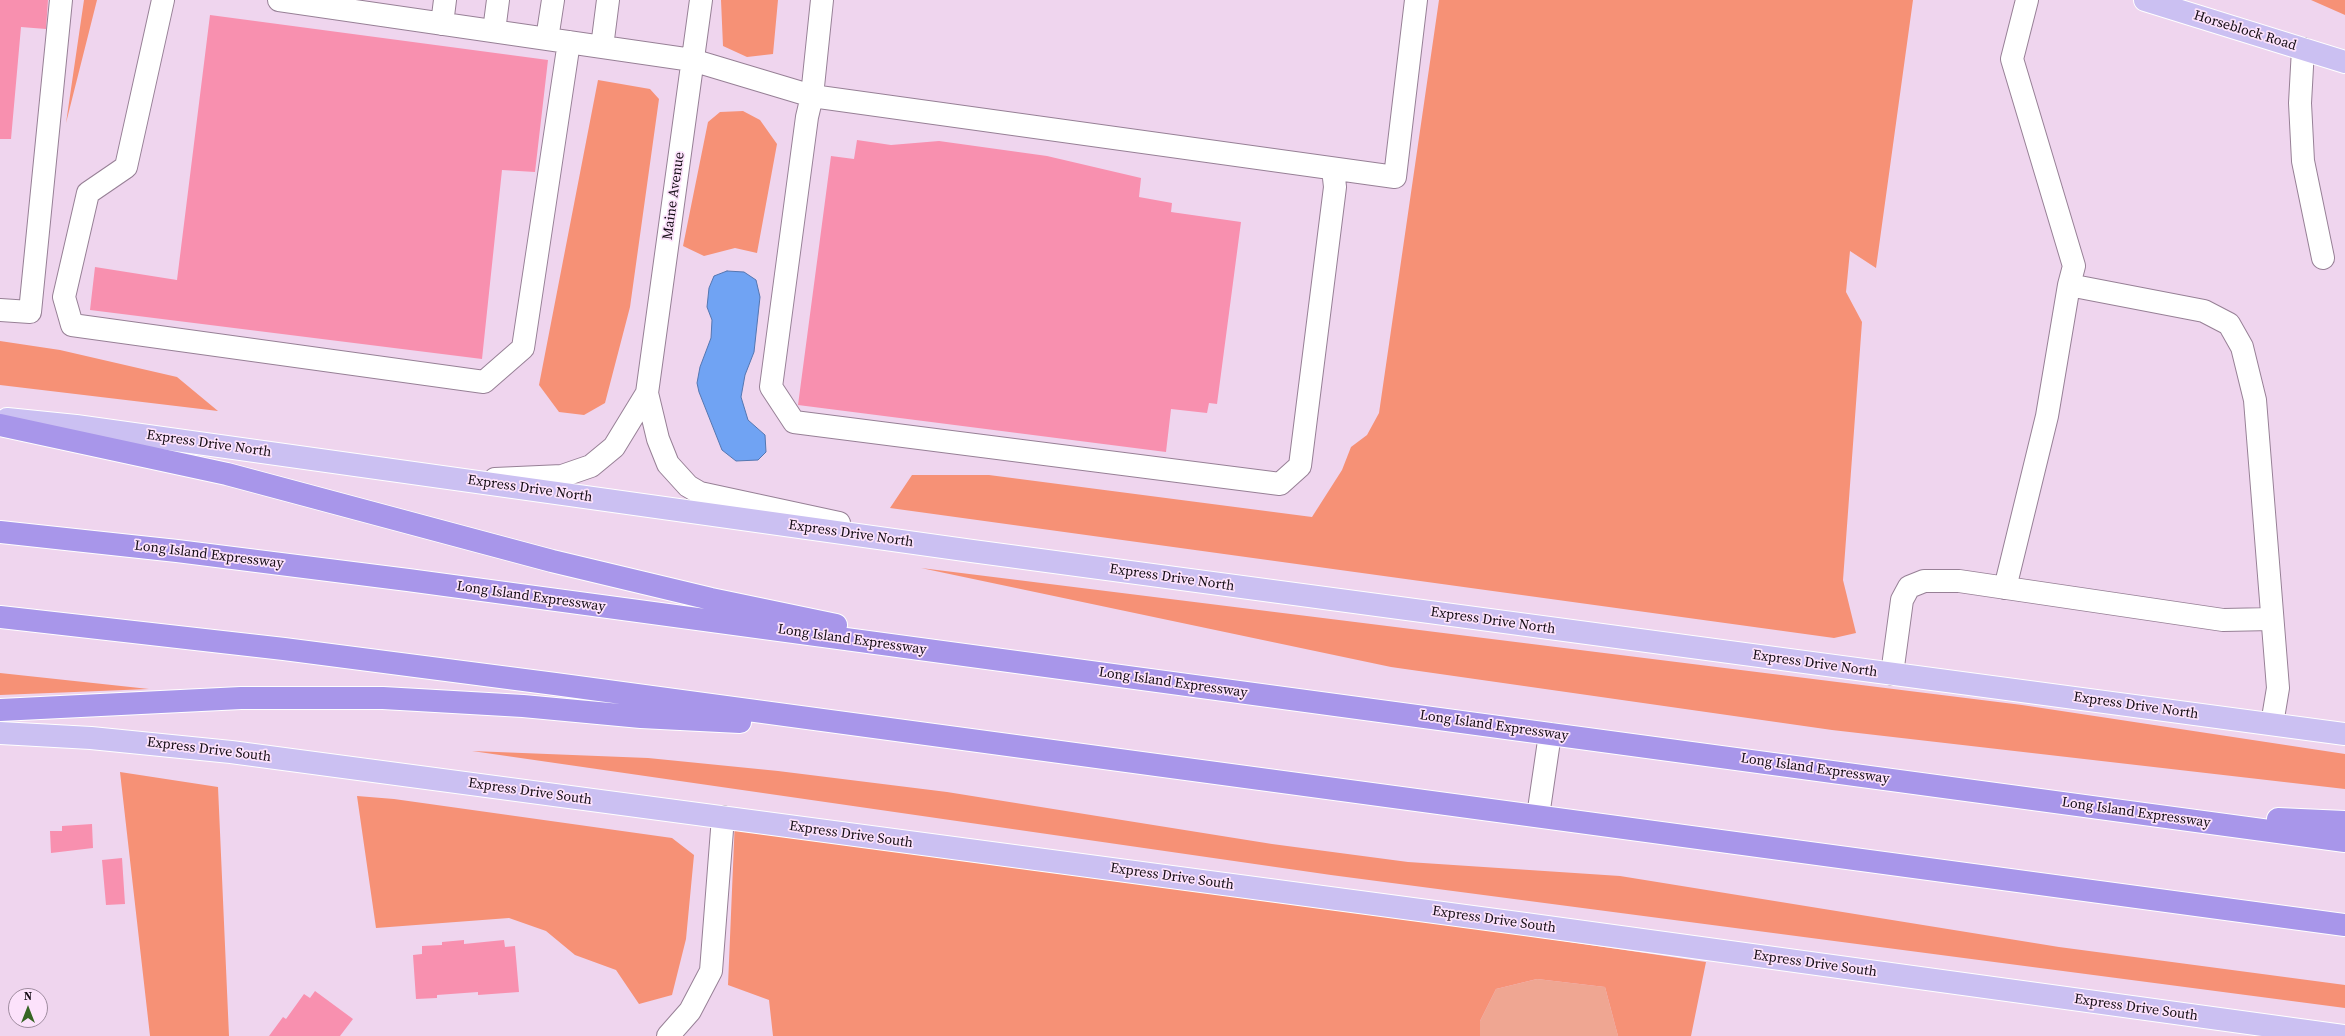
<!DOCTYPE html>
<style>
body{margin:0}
#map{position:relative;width:2345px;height:1036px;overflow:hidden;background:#efd5ee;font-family:"Source Serif 4",serif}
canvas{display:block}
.north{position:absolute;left:8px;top:988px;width:40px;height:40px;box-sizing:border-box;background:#fce2fb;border:1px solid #9f8c9f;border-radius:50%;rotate:0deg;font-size:11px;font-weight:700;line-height:16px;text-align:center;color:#140c14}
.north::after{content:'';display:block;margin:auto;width:14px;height:18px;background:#366524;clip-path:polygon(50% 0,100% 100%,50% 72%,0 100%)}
</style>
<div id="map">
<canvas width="2345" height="1036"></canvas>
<div class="north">N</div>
</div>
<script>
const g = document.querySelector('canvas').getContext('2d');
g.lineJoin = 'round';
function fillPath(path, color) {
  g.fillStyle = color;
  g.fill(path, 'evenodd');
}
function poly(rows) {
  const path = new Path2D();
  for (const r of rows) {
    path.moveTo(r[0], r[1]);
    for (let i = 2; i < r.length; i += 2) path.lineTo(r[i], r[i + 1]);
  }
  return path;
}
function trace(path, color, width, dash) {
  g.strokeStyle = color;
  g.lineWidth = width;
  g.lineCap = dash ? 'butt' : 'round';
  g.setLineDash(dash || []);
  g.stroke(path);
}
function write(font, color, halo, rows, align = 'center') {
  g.font = font + ' "Source Serif 4",serif';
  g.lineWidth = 3.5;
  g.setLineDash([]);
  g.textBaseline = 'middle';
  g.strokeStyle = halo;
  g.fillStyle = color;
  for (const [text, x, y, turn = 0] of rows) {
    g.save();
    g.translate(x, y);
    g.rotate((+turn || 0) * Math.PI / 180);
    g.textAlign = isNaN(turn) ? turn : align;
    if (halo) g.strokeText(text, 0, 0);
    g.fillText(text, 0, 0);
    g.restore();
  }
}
fillPath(poly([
 [1537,979,1605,987,1618,1036,1480,1036,1480,1021,1496,989]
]), '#efa692');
fillPath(poly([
 [84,0,97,0,66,123],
 [721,0,778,0,773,54,747,57,723,46],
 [1439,0,1913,0,1876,268,1850,251,1846,292,1862,322,1843,580,1856,633,1834,638,890,508,912,475,989,475,1312,517,1342,470,1351,447,1367,435,1379,413],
 [2311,0,2345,0,2345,15],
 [598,80,650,89,659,99,630,307,605,403,584,415,559,412,539,385],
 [743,111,760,120,777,144,757,253,735,248,704,256,683,246,708,122,720,112],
 [0,341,60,350,177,377,218,411,0,385],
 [921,568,2022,705,2345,754,2345,789,1832,730,1391,667],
 [0,673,149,689,0,695],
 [472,751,648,758,778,771,947,792,1272,844,1408,862,1620,876,2059,947,2345,985,2345,1008,1331,875],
 [120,772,218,787,229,1036,150,1036],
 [357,796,394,799,672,838,694,855,686,939,672,995,639,1004,616,970,575,955,546,931,509,918,376,928],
 [735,819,1706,962,1691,1036,1618,1036,1605,987,1537,979,1496,989,1480,1021,1480,1036,773,1036,769,1000,728,985]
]), '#f69176');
const water = poly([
 [727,271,744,272,756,280,760,297,754,352,745,375,741,397,748,420,765,435,766,452,758,460,736,461,722,450,699,392,697,383,700,367,711,338,712,320,707,307,709,288,714,276,727,271]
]);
fillPath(water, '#70a3f3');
trace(water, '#5476b0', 1);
fillPath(poly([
 [0,0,48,0,46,29,21,27,11,139,0,139],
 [210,15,548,60,535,172,502,170,482,359,90,310,95,267,177,280],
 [857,140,891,145,939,141,1047,156,1141,178,1139,197,1172,203,1171,212,1241,222,1217,404,1209,403,1207,413,1171,409,1166,452,798,405,831,156,854,159],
 [92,824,93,848,51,853,50,831,62,831,62,826],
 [122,858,125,904,106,905,102,860],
 [464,940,464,944,504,940,505,947,515,946,519,992,478,995,478,992,437,995,437,998,416,999,413,955,422,954,422,946,442,945,442,942],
 [315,991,353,1019,340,1036,269,1036,283,1017,286,1019,304,994,310,998]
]), '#f890af');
const minor = poly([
 [163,0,126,167,88,193,64,297,72,325,484,382,523,348,569,42],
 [279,0,692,60,812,96,1395,177,1416,0],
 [701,0,647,393,658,439,668,464,688,486,700,493,839,523],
 [822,0,812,96,807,117,771,387,794,422,1280,484,1300,466,1335,187,1333,169],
 [2027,0,2012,59,2074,266,2069,285,2204,311,2229,324,2242,347,2255,400,2278,688,2272,724],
 [442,24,445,0],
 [494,31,498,0],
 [547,39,553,0],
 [602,47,608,0],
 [2303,49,2300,103,2303,161,2323,258],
 [0,310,30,312,61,0],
 [495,479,562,476,591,466,614,447,647,393],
 [2005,588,2047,416,2069,285],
 [1892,674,1902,600,1909,587,1924,581,1959,581,2223,620,2272,619],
 [1538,816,1550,734],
 [668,1036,690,1011,711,971,723,817]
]);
const major = poly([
 [2145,0,2345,62],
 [7,419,76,426,972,551,2345,734],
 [0,733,91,738,231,752,1525,924,2343,1036]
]);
const highway = poly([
 [0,425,227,474,552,561,711,599,836,625],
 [0,532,177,551,408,580,2345,841],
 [0,617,284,649,555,684,2345,925],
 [0,710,241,698,383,698,523,706,641,717,740,722],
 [2278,819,2345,822]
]);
trace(minor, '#978096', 24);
trace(major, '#fff', 24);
trace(highway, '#fff', 24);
trace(minor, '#fff', 22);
trace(major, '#cbc0f2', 22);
trace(highway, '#a896ea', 22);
write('14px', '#140c14', '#fce2fb', [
 ["Horseblock Road",2245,31,17],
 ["Maine Avenue",674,196,-82],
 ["Express Drive North",209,444,8],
 ["Express Drive North",530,489,8],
 ["Express Drive North",851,534,8],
 ["Long Island Expressway",209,555,7],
 ["Express Drive North",1172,578,8],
 ["Long Island Expressway",531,597,8],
 ["Express Drive North",1493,621,8],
 ["Long Island Expressway",852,640,8],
 ["Express Drive North",1815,664,8],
 ["Long Island Expressway",1173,683,8],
 ["Express Drive North",2136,706,8],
 ["Long Island Expressway",1494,726,8],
 ["Express Drive South",209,750,7],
 ["Long Island Expressway",1815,769,8],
 ["Express Drive South",530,792,8],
 ["Long Island Expressway",2136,813,8],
 ["Express Drive South",851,835,8],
 ["Express Drive South",1172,877,8],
 ["Express Drive South",1494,920,8],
 ["Express Drive South",1815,964,8],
 ["Express Drive South",2136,1008,8]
]);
</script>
